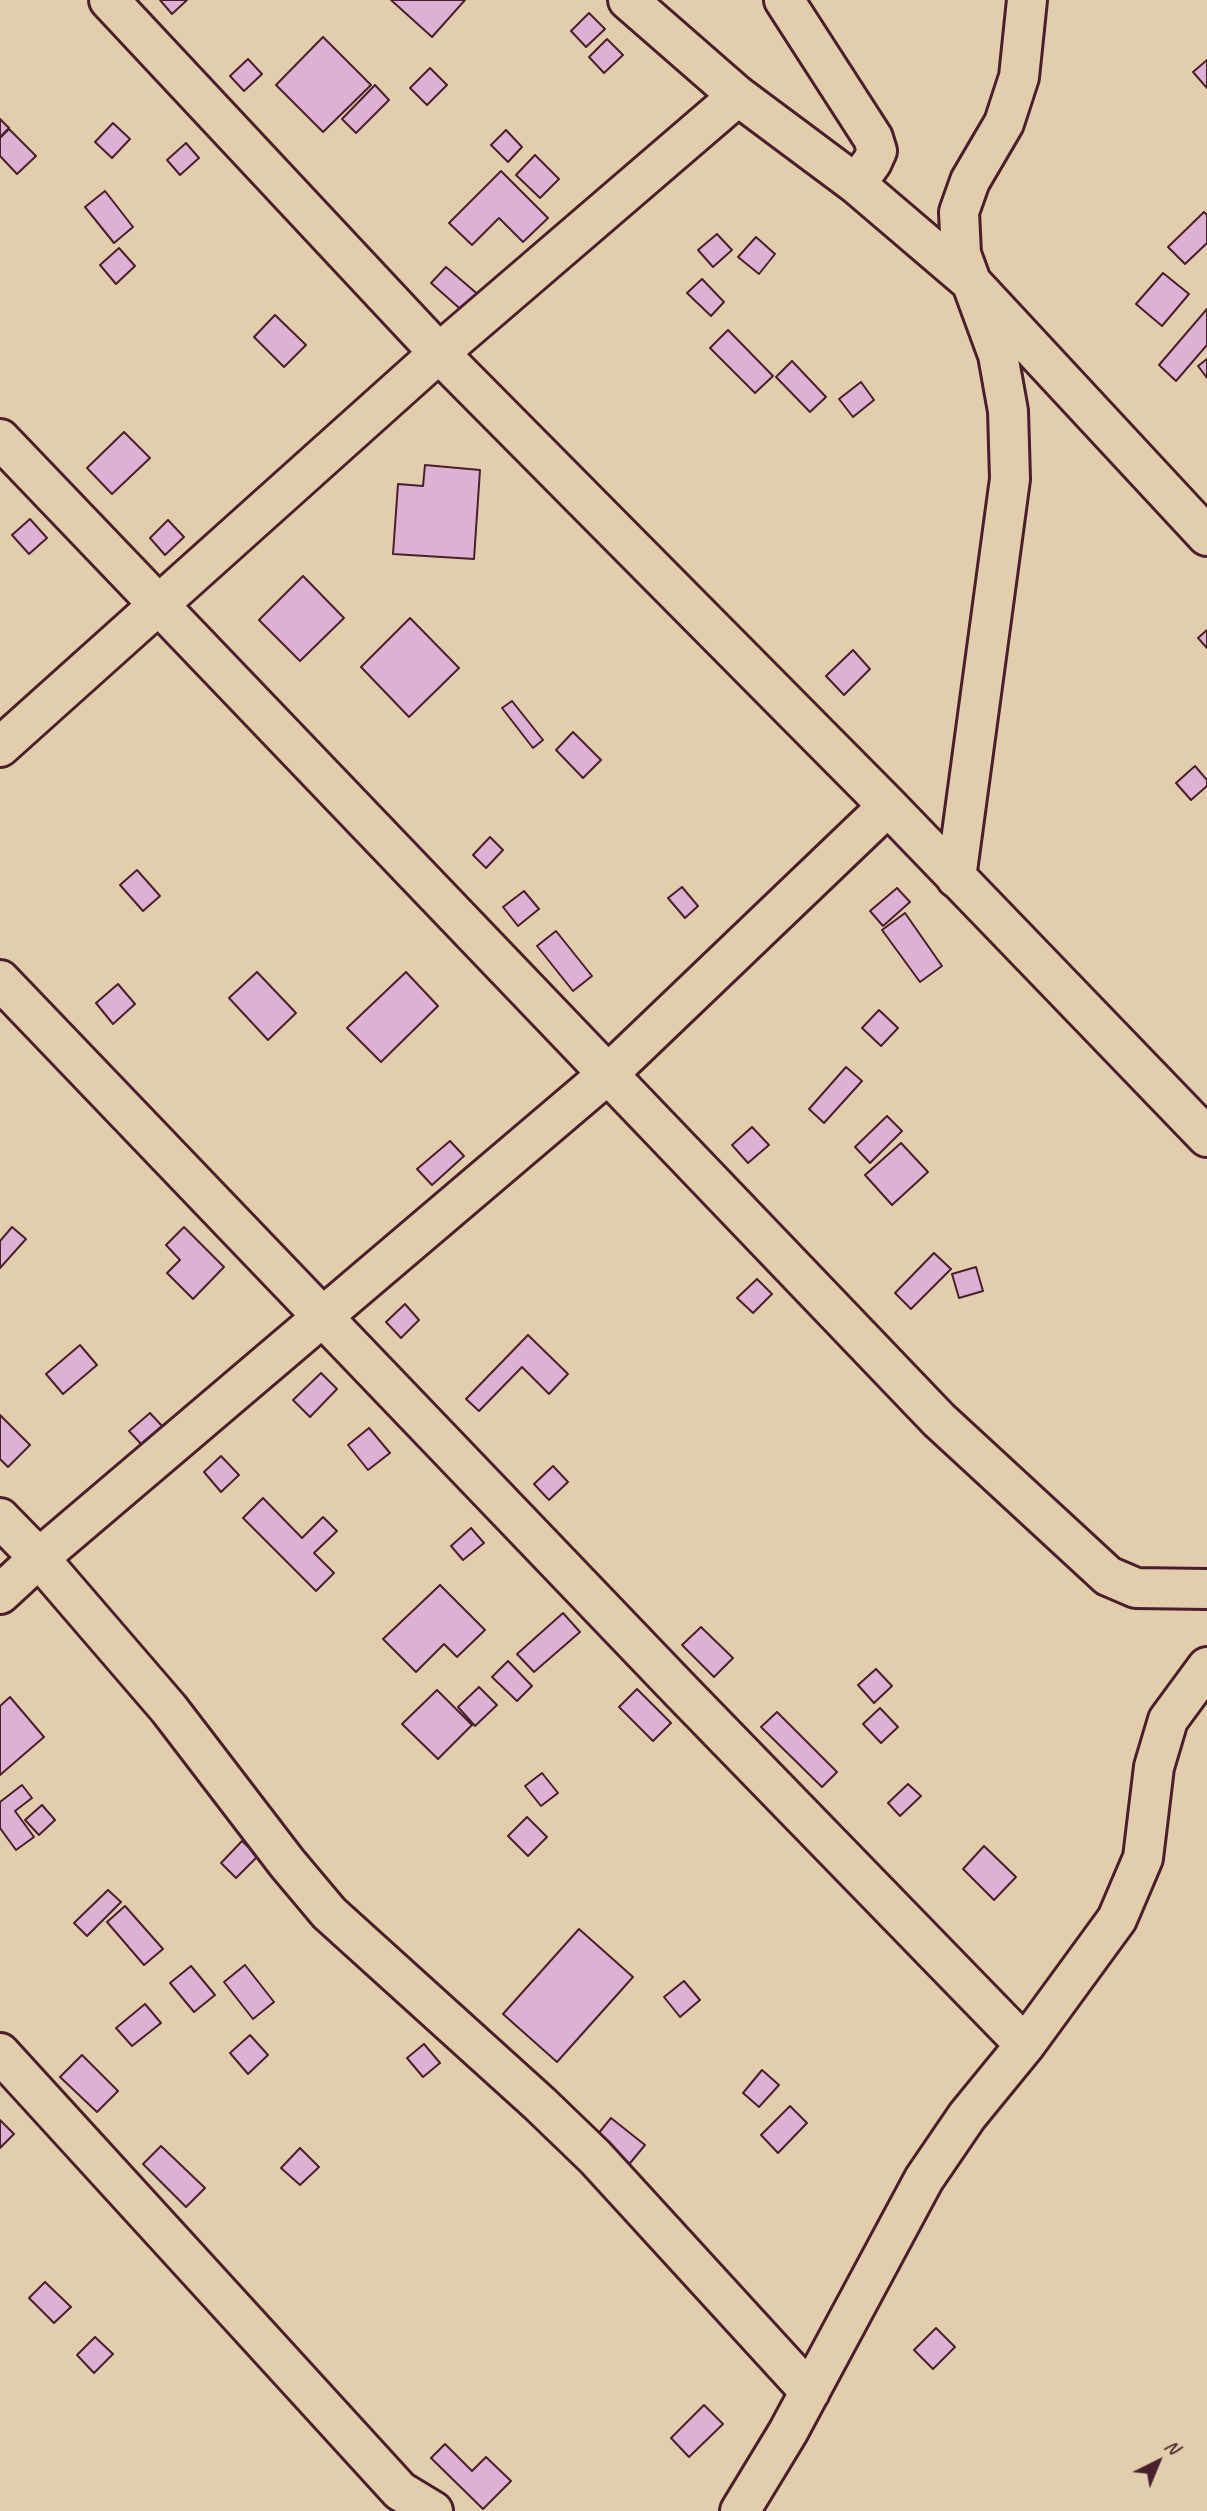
<!DOCTYPE html>
<style>
body{margin:0}
#map{position:relative;width:1207px;height:2511px;overflow:hidden;background:#e2cead;font-family:Caveat,sans-serif}
canvas{display:block}
.north{position:absolute;left:1123px;top:2427px;width:70px;height:70px;-webkit-text-stroke:5px #e2cead;paint-order:stroke;rotate:43deg;font-size:19px;font-weight:700;line-height:28px;text-align:center;color:#4a1f2b}
.north::after{content:'';display:block;margin:auto;width:24px;height:32px;background:#4a1f2b;clip-path:polygon(50% 0,100% 100%,50% 72%,0 100%)}
</style>
<div id="map">
<canvas width="1207" height="2511"></canvas>
<div class="north">N</div>
</div>
<script>
const g = document.querySelector('canvas').getContext('2d');
g.lineJoin = 'round';
function fillPath(path, color) {
  g.fillStyle = color;
  g.fill(path, 'evenodd');
}
function poly(rows) {
  const path = new Path2D();
  for (const r of rows) {
    path.moveTo(r[0], r[1]);
    for (let i = 2; i < r.length; i += 2) path.lineTo(r[i], r[i + 1]);
  }
  return path;
}
function trace(path, color, width, dash) {
  g.strokeStyle = color;
  g.lineWidth = width;
  g.lineCap = dash ? 'butt' : 'round';
  g.setLineDash(dash || []);
  g.stroke(path);
}
const building = poly([
 [160,0,187,0,172,14,160,0],
 [391,0,465,0,432,37,391,0],
 [589,13,605,29,586,47,571,31,589,13],
 [323,37,371,85,323,132,276,85,323,37],
 [607,39,623,55,604,73,589,57,607,39],
 [248,59,262,74,244,91,230,76,248,59],
 [1207,60,1207,88,1193,72,1207,60],
 [430,68,447,85,427,105,410,88,430,68],
 [375,85,389,100,356,133,342,119,375,85],
 [0,119,9,128,0,137,0,119],
 [113,123,130,139,112,158,95,142,113,123],
 [9,129,36,156,17,174,0,156,0,138,9,129],
 [506,130,522,147,508,162,491,145,506,130],
 [186,143,199,158,180,175,167,160,186,143],
 [535,155,559,179,540,198,516,175,535,155],
 [501,171,548,218,523,242,499,218,472,245,449,223,501,171],
 [105,191,133,227,114,243,85,207,105,191],
 [1204,212,1207,215,1207,243,1185,264,1168,247,1204,212],
 [717,234,732,250,713,267,698,250,717,234],
 [756,237,775,254,759,274,738,257,756,237],
 [119,248,135,266,116,284,100,265,119,248],
 [446,267,481,297,466,314,431,283,446,267],
 [1163,273,1189,294,1162,326,1136,304,1163,273],
 [702,279,724,302,711,316,687,293,702,279],
 [1207,309,1207,345,1176,381,1159,365,1207,309],
 [275,315,306,345,284,367,254,337,275,315],
 [728,330,773,376,755,393,710,348,728,330],
 [1207,359,1207,378,1198,366,1207,359],
 [792,361,826,397,810,412,776,377,792,361],
 [861,382,874,400,853,417,839,399,861,382],
 [124,432,150,458,112,494,87,468,124,432],
 [425,465,480,470,474,559,393,554,398,484,423,486,425,465],
 [30,519,47,538,29,554,12,535,30,519],
 [168,520,184,537,165,555,150,538,168,520],
 [303,576,344,618,300,661,259,620,303,576],
 [410,618,459,668,409,717,361,667,410,618],
 [1207,630,1207,648,1198,638,1207,630],
 [853,650,870,669,844,695,826,676,853,650],
 [512,701,543,740,533,748,502,708,512,701],
 [573,732,601,760,583,778,556,750,573,732],
 [1195,766,1207,780,1207,786,1191,800,1176,783,1195,766],
 [490,837,503,850,486,868,473,855,490,837],
 [137,870,160,896,143,911,120,885,137,870],
 [682,887,698,906,685,918,668,898,682,887],
 [897,888,910,902,883,926,870,911,897,888],
 [524,891,539,909,518,926,503,907,524,891],
 [905,913,942,966,920,982,882,930,905,913],
 [556,931,592,976,573,991,537,946,556,931],
 [257,972,296,1013,268,1040,229,998,257,972],
 [406,972,438,1006,381,1062,347,1028,406,972],
 [118,984,135,1004,113,1024,96,1003,118,984],
 [879,1010,898,1028,881,1046,862,1028,879,1010],
 [846,1067,862,1081,824,1123,809,1109,846,1067],
 [887,1116,902,1131,870,1163,855,1147,887,1116],
 [752,1127,769,1145,748,1163,732,1145,752,1127],
 [450,1141,464,1156,432,1185,417,1169,450,1141],
 [901,1143,928,1172,892,1205,865,1175,901,1143],
 [12,1227,26,1239,0,1268,0,1241,12,1227],
 [184,1227,224,1267,193,1299,167,1273,180,1260,166,1245,184,1227],
 [934,1253,951,1269,911,1309,895,1293,934,1253],
 [976,1267,983,1291,959,1298,952,1274,976,1267],
 [757,1279,772,1294,753,1313,737,1298,757,1279],
 [405,1304,419,1320,401,1338,386,1322,405,1304],
 [528,1335,568,1374,549,1394,522,1367,479,1411,466,1399,528,1335],
 [80,1345,97,1365,63,1394,46,1374,80,1345],
 [321,1373,337,1389,310,1417,293,1400,321,1373],
 [150,1413,163,1427,143,1446,129,1431,150,1413],
 [0,1415,30,1445,8,1467,0,1459,0,1415],
 [369,1428,390,1453,368,1470,348,1445,369,1428],
 [221,1456,239,1475,221,1492,204,1472,221,1456],
 [553,1466,568,1482,549,1500,534,1484,553,1466],
 [263,1498,302,1538,323,1517,337,1531,314,1553,334,1573,316,1591,243,1518,263,1498],
 [471,1528,484,1543,463,1560,451,1546,471,1528],
 [440,1585,485,1630,457,1657,444,1644,416,1672,383,1639,440,1585],
 [563,1613,580,1632,534,1672,517,1654,563,1613],
 [701,1627,733,1658,714,1677,682,1645,701,1627],
 [508,1661,532,1686,517,1701,492,1677,508,1661],
 [876,1669,892,1686,874,1703,858,1685,876,1669],
 [479,1687,497,1705,475,1726,458,1707,479,1687],
 [637,1689,671,1723,653,1741,619,1707,637,1689],
 [437,1690,472,1725,438,1759,402,1724,437,1690],
 [10,1697,44,1737,0,1775,0,1706,10,1697],
 [880,1708,898,1727,881,1743,863,1724,880,1708],
 [777,1712,837,1772,822,1787,761,1727,777,1712],
 [542,1773,558,1793,541,1806,525,1786,542,1773],
 [908,1784,921,1796,900,1816,888,1803,908,1784],
 [22,1785,32,1798,15,1811,34,1837,16,1850,0,1828,0,1802,22,1785],
 [42,1805,55,1820,39,1835,25,1820,42,1805],
 [527,1817,547,1837,528,1856,508,1836,527,1817],
 [242,1841,258,1856,236,1878,221,1863,242,1841],
 [984,1846,1016,1877,994,1900,963,1869,984,1846],
 [108,1890,121,1902,87,1936,74,1923,108,1890],
 [125,1906,163,1949,144,1965,107,1922,125,1906],
 [579,1929,633,1977,557,2062,503,2014,579,1929],
 [245,1965,274,2002,253,2019,224,1982,245,1965],
 [191,1966,215,1995,194,2012,170,1983,191,1966],
 [684,1981,700,2000,680,2017,664,1997,684,1981],
 [145,2004,161,2023,132,2046,116,2028,145,2004],
 [250,2035,268,2055,248,2074,230,2053,250,2035],
 [424,2044,440,2063,423,2077,407,2058,424,2044],
 [82,2055,118,2091,97,2112,60,2077,82,2055],
 [762,2070,779,2085,759,2107,743,2093,762,2070],
 [790,2106,807,2123,778,2153,761,2135,790,2106],
 [611,2118,645,2145,626,2168,593,2140,611,2118],
 [0,2120,14,2134,0,2148,0,2120],
 [161,2146,205,2188,186,2207,143,2164,161,2146],
 [300,2148,319,2167,300,2185,281,2168,300,2148],
 [45,2282,71,2307,54,2323,29,2298,45,2282],
 [936,2328,955,2347,933,2369,914,2350,936,2328],
 [95,2337,113,2354,94,2373,77,2355,95,2337],
 [704,2405,723,2424,689,2457,671,2438,704,2405],
 [445,2444,472,2471,486,2457,511,2481,483,2509,431,2458,445,2444]
]);
fillPath(building, '#ddb1d4');
trace(building, '#4a1f2b', 2);
const minor = poly([
 [109,0,439,353,888,806,1207,1137],
 [628,0,738,96,856,184,972,283,1207,536],
 [784,0,873,138,877,151,872,162,856,184],
 [0,439,939,1420,1108,1576,1136,1588,1207,1589],
 [0,747,439,353,738,96],
 [956,878,1010,479,1008,411,998,355,961,254,959,212,970,181,1004,123,1019,77,1027,0],
 [0,980,682,1692,1025,2045],
 [0,1518,39,1558,169,1709,287,1863,329,1913,540,2104,595,2157,810,2392],
 [0,1594,39,1558,608,1074,888,806],
 [0,2053,400,2491,433,2511],
 [740,2511,788,2432,924,2179,967,2116,1025,2045,1117,1919,1143,1858,1154,1767,1168,1720,1207,1667]
]);
trace(minor, '#4a1f2b', 44);
trace(minor, '#e2cead', 38);
</script>
